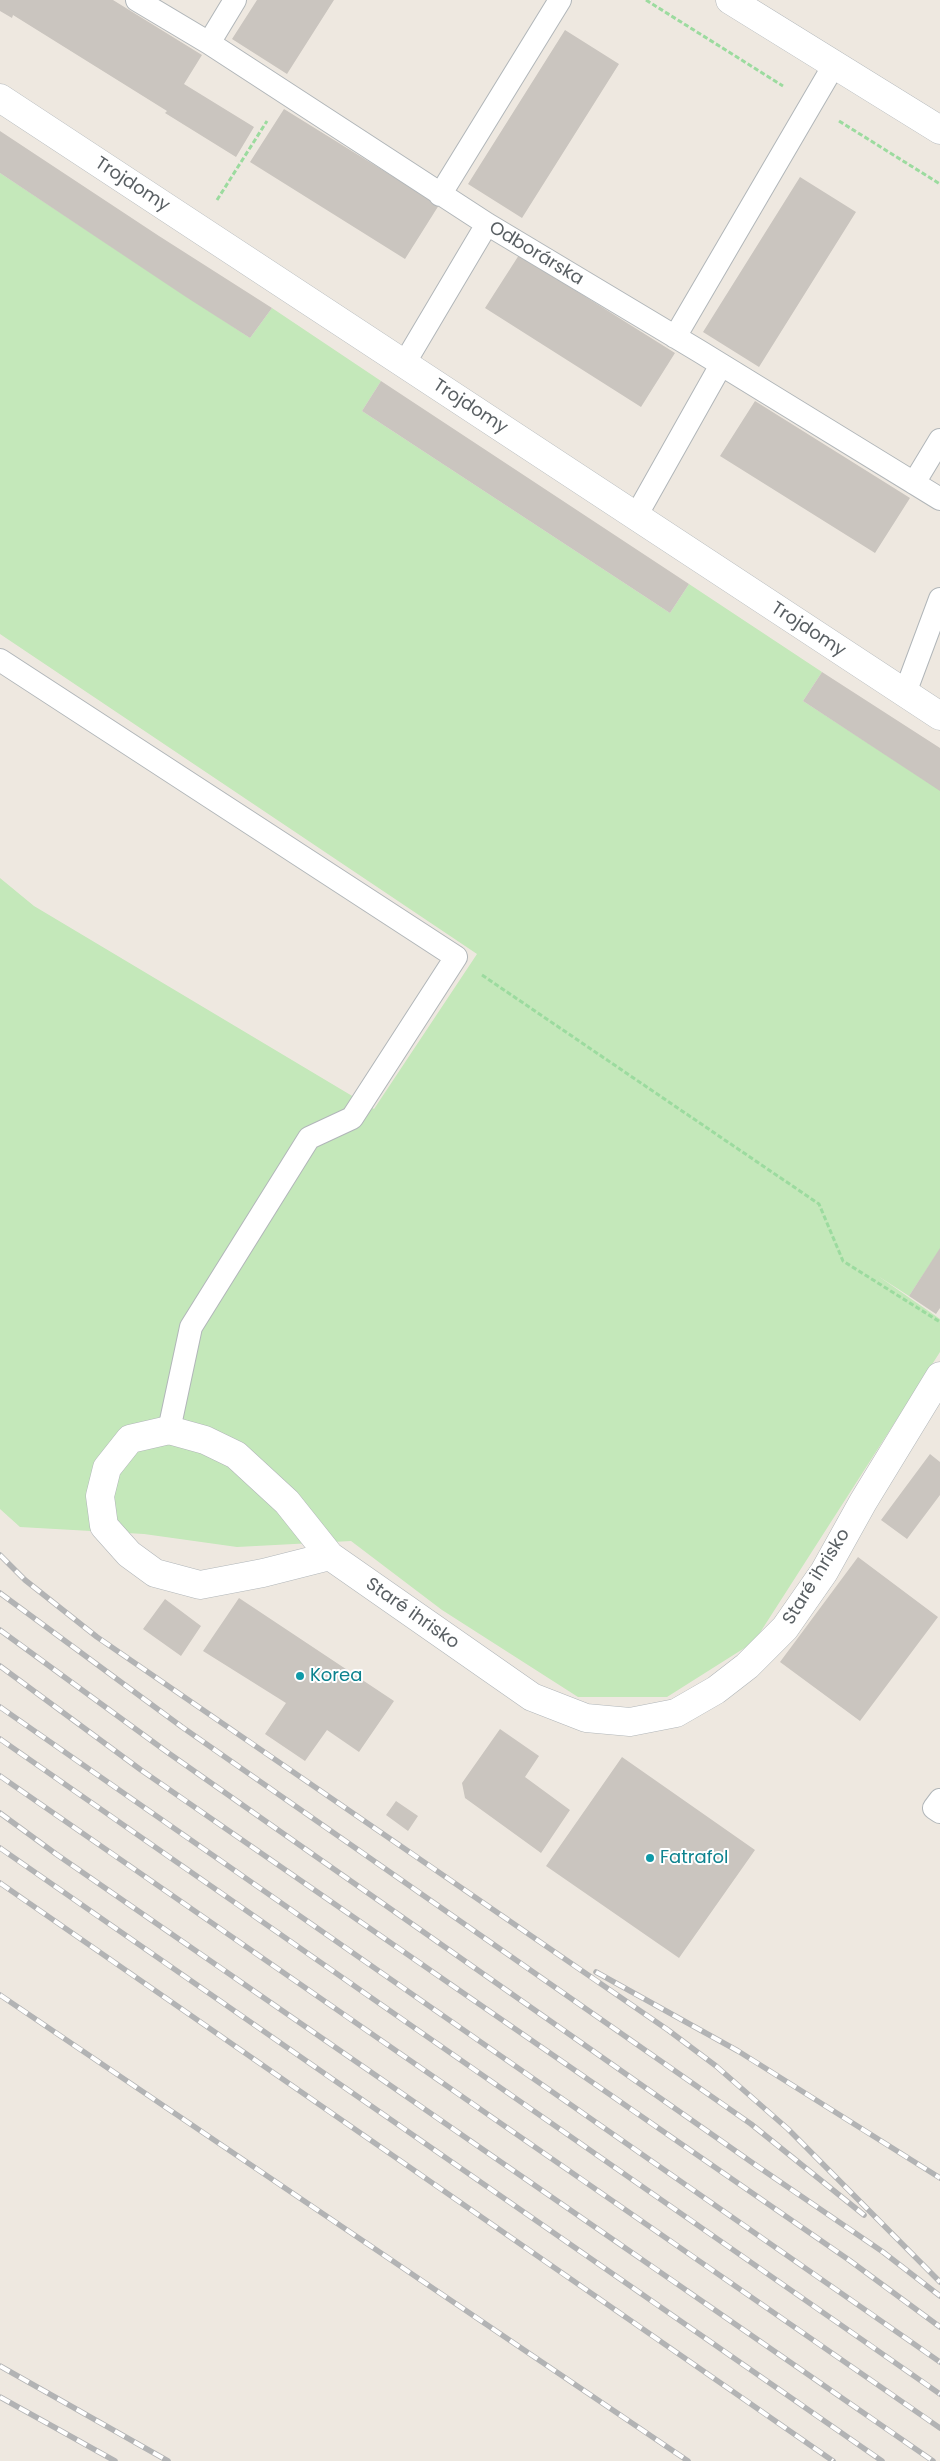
<!DOCTYPE html>
<meta charset="utf-8">
<style>
body{margin:0}
canvas{display:block;background:#eee8e0}
</style>
<canvas width="940" height="2461"></canvas>
<script>
const g = document.querySelector('canvas').getContext('2d');
g.lineJoin = 'round';
function fillPath(path, color) {
  g.fillStyle = color;
  g.fill(path, 'evenodd');
}
function poly(rows) {
  const path = new Path2D();
  for (const r of rows) {
    path.moveTo(r[0], r[1]);
    for (let i = 2; i < r.length; i += 2) path.lineTo(r[i], r[i + 1]);
  }
  return path;
}
function trace(path, color, width, dash) {
  g.strokeStyle = color;
  g.lineWidth = width;
  g.lineCap = dash ? 'butt' : 'round';
  g.setLineDash(dash || []);
  g.stroke(path);
}
function write(font, color, halo, rows, align = 'center') {
  g.font = font + ' Poppins,sans-serif';
  g.lineWidth = 4;
  g.setLineDash([]);
  g.textBaseline = 'middle';
  g.strokeStyle = halo;
  g.fillStyle = color;
  for (const [text, x, y, turn = 0] of rows) {
    g.save();
    g.translate(x, y);
    g.rotate((+turn || 0) * Math.PI / 180);
    g.textAlign = isNaN(turn) ? turn : align;
    if (halo) g.strokeText(text, 0, 0);
    g.fillText(text, 0, 0);
    g.restore();
  }
}
fillPath(poly([
 [0,173,250,338,272,308,381,381,362,411,670,613,689,584,822,672,803,701,940,790,940,1249,909,1296,878,1276,940,1319,940,1352,754,1642,667,1697,578,1697,442,1610,351,1541,237,1547,144,1534,20,1527,0,1509,0,878,34,906,374,1109,477,954,0,634]
]), '#c4e8ba');
fillPath(poly([
 [0,0,113,0,202,55,184,84,254,127,236,157,165,113,167,111,13,15,12,18,0,11],
 [257,0,334,0,287,74,232,39],
 [565,30,619,64,522,218,468,184],
 [284,109,439,205,405,259,250,162],
 [0,131,159,236,272,308,250,338,186,297,0,173],
 [800,177,856,212,759,367,703,332],
 [519,255,675,353,641,407,485,308],
 [381,381,689,584,670,613,362,411],
 [755,401,910,498,875,553,720,456],
 [822,672,940,748,940,791,803,701],
 [940,1248,940,1308,936,1314,909,1296],
 [930,1454,940,1462,940,1495,907,1539,881,1520],
 [858,1557,938,1617,860,1721,780,1662],
 [239,1598,394,1701,359,1752,327,1730,305,1761,265,1734,286,1703,203,1651],
 [165,1599,201,1626,181,1656,143,1629],
 [500,1729,539,1756,525,1777,570,1810,541,1853,465,1798,462,1783],
 [622,1757,755,1850,679,1958,546,1866],
 [396,1801,418,1816,408,1831,386,1815]
]), '#cac5bf');
const lane = poly([
 [137,0,209,43,487,224,699,351,940,499],
 [209,43,235,0],
 [440,195,560,0],
 [675,337,834,65],
 [404,364,487,224],
 [914,483,940,440],
 [636,516,721,365],
 [0,660,456,957,352,1118,309,1138,191,1327,169,1430],
 [905,693,940,599],
 [940,1800,934,1808,940,1812]
]);
const street = poly([
 [730,0,940,130],
 [0,98,940,716],
 [330,1556,263,1573,200,1585,155,1573,129,1554,104,1526,100,1496,107,1468,130,1439,169,1430,205,1440,236,1455,287,1502,330,1556,532,1697,586,1718,630,1722,676,1713,716,1690,747,1666,785,1628,824,1572,863,1502,940,1376]
]);
trace(lane, '#b1b6b9', 24);
trace(street, '#b1b6b9', 29);
trace(poly([
 [646,0,783,86],
 [839,121,940,184],
 [217,200,267,121],
 [482,975,819,1204,843,1261,940,1322]
]), '#9cdb9f', 3, [5, 2.5]);
trace(lane, '#fff', 22);
trace(street, '#fff', 28);
const rail = poly([
 [0,1555,25,1580,97,1637,668,2030,716,2066,788,2129,940,2282],
 [0,1593,182,1727,751,2124,864,2215],
 [0,1630,167,1752,757,2166,883,2252,940,2296],
 [0,1666,141,1770,849,2260,940,2327],
 [0,1707,940,2362],
 [0,1739,940,2394],
 [0,1776,940,2428],
 [0,1813,56,1854,933,2461],
 [0,1848,882,2461],
 [0,1883,833,2461],
 [596,1972,738,2051,940,2178],
 [0,1995,688,2461],
 [0,2366,168,2461],
 [0,2397,115,2461]
]);
trace(rail, '#b2b3b4', 5.5);
trace(rail, '#fff', 4, [11]);
for (const [x, y, r, color] of [
 [300,1676,5,"#0f9aa8"],
 [650,1858,5,"#0f9aa8"]
]) {
  const dot = new Path2D();
  dot.arc(x, y, r, 0, 2 * Math.PI);
  g.fillStyle = color;
  g.fill(dot);
  trace(dot, '#fff', 2);
}
write('18px', '#595f63', '#fff', [
 ["Trojdomy",132,185,33],
 ["Odborárska",536,254,31],
 ["Trojdomy",470,407,33],
 ["Trojdomy",808,630,33],
 ["Staré ihrisko",817,1577,-58],
 ["Staré ihrisko",412,1614,35]
]);
write('18px', '#0d838f', '#fff', [
 ["Korea",310,1676],
 ["Fatrafol",660,1858]
], 'left');
</script>
